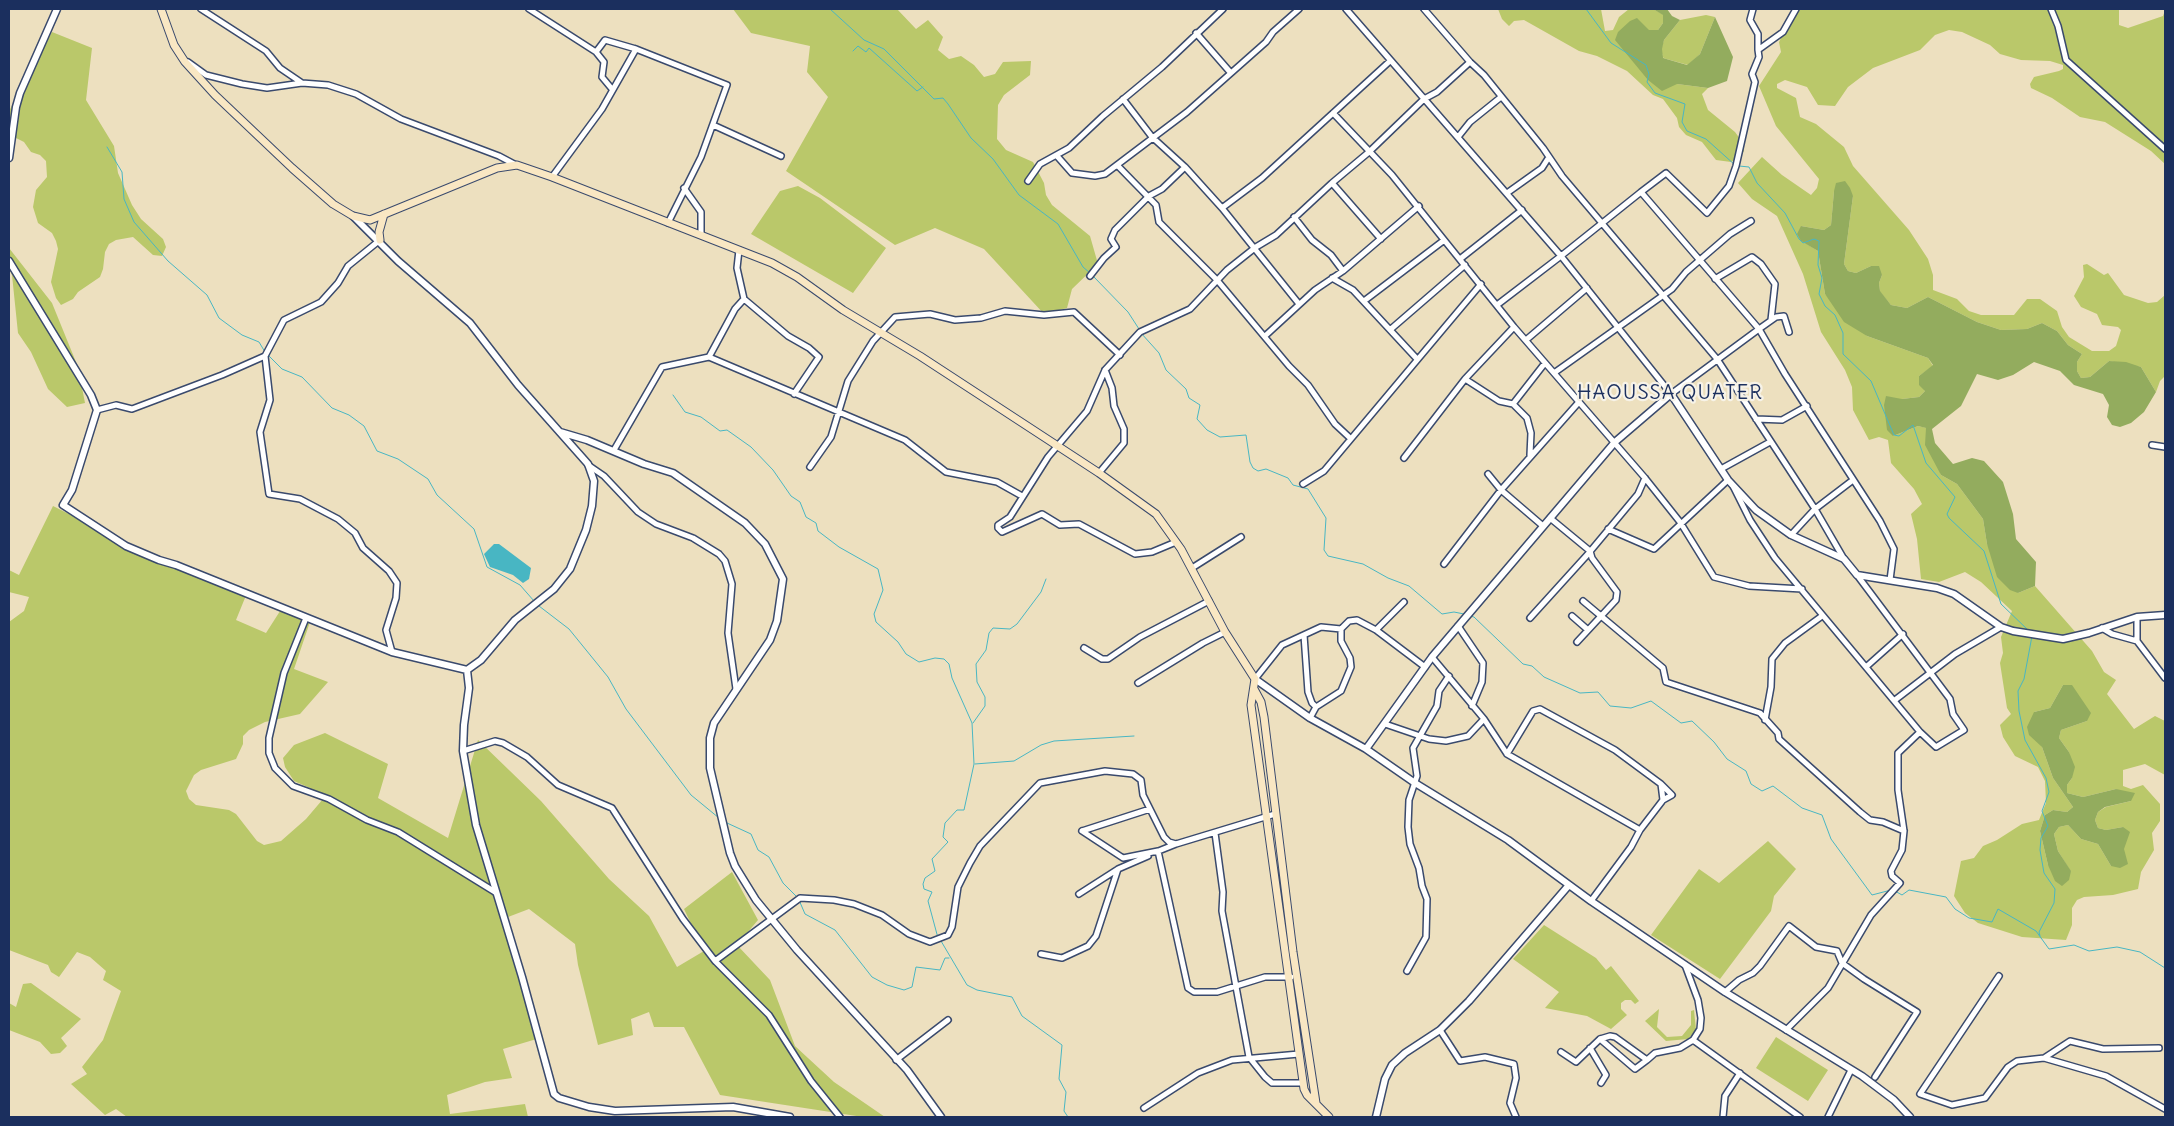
<!DOCTYPE html>
<style>
body{margin:0}
#map{position:relative;width:2174px;height:1126px;overflow:hidden;background:#ede0bf;font-family:Delius,sans-serif}
canvas{display:block}
.frame{position:absolute;inset:0;border:10px solid #1b2f5e;pointer-events:none}
</style>
<div id="map">
<canvas width="2174" height="1126"></canvas>
<div class="frame"></div>
</div>
<script>
const g = document.querySelector('canvas').getContext('2d');
g.lineJoin = 'round';
function fillPath(path, color) {
  g.fillStyle = color;
  g.fill(path, 'evenodd');
}
function poly(rows) {
  const path = new Path2D();
  for (const r of rows) {
    path.moveTo(r[0], r[1]);
    for (let i = 2; i < r.length; i += 2) path.lineTo(r[i], r[i + 1]);
  }
  return path;
}
function trace(path, color, width, dash) {
  g.strokeStyle = color;
  g.lineWidth = width;
  g.lineCap = dash ? 'butt' : 'round';
  g.setLineDash(dash || []);
  g.stroke(path);
}
function write(font, color, halo, rows, align = 'center') {
  g.font = font + ' Delius,sans-serif';
  g.lineWidth = 4.5;
  g.setLineDash([]);
  g.textBaseline = 'middle';
  g.strokeStyle = halo;
  g.fillStyle = color;
  for (const [text, x, y, turn = 0] of rows) {
    g.save();
    g.translate(x, y);
    g.rotate((+turn || 0) * Math.PI / 180);
    g.textAlign = isNaN(turn) ? turn : align;
    if (halo) g.strokeText(text, 0, 0);
    g.fillText(text, 0, 0);
    g.restore();
  }
}
fillPath(poly([
 [733,9,897,9,916,29,928,20,943,37,938,50,949,59,961,56,974,65,984,77,995,74,1003,62,1031,61,1030,75,1004,95,998,105,997,139,1006,150,1033,162,1044,183,1046,195,1052,205,1090,236,1098,264,1072,289,1067,308,1044,314,984,249,935,228,895,245,786,171,828,97,807,72,810,46,751,33],
 [1498,9,1601,9,1605,31,1613,30,1619,17,1629,9,1653,9,1664,15,1663,23,1658,30,1649,30,1677,84,1708,88,1702,94,1708,110,1735,132,1743,143,1744,151,1739,158,1731,162,1716,160,1702,142,1686,135,1679,127,1677,118,1663,99,1653,95,1627,71,1597,56,1579,51,1524,20,1514,21,1509,26,1502,19],
 [1796,9,2119,9,2119,25,2128,28,2163,16,2165,10,2137,9,2165,9,2165,164,2151,151,2105,122,2080,117,2052,98,2031,88,2030,84,2034,77,2059,71,2063,69,2063,65,2050,61,2021,60,2000,54,1990,45,1962,32,1949,30,1935,35,1920,50,1873,68,1848,87,1835,106,1818,105,1807,87,1785,80,1777,84,1777,88,1796,98,1800,117,1816,124,1844,147,1853,166,1909,230,1928,259,1933,275,1933,290,1957,299,1969,311,1981,315,2014,315,2027,299,2040,299,2057,311,2062,327,2069,337,2092,351,2109,351,2116,346,2121,330,2118,327,2102,325,2097,314,2081,307,2074,296,2084,277,2083,265,2087,264,2104,275,2108,273,2124,295,2148,303,2157,302,2165,295,2165,376,2160,381,2156,392,2141,367,2109,361,2090,377,2081,378,2077,371,2077,362,2082,354,2068,345,2057,331,2042,323,2027,329,2001,330,1977,322,1928,297,1907,308,1891,305,1880,292,1879,283,1882,275,1871,266,1856,273,1848,271,1844,264,1853,196,1834,191,1831,225,1824,230,1801,226,1802,241,1818,251,1825,294,1867,336,1928,358,1933,366,1919,376,1925,391,1919,397,1902,399,1893,436,1918,426,1927,428,1941,475,1957,484,1983,519,1987,544,2018,593,2035,586,2092,651,2104,672,2116,680,2107,694,2134,729,2155,716,2165,721,2165,775,2145,764,2123,770,2123,786,2131,789,2143,785,2160,804,2160,821,2152,833,2154,850,2141,872,2138,889,2113,895,2084,897,2077,900,2072,908,2072,925,2066,940,2022,937,1978,923,1965,913,1954,896,1961,861,1974,858,1983,846,1997,840,2022,824,2039,820,2046,803,2045,781,2038,767,2015,756,2003,737,2000,725,2011,714,2007,708,2000,663,2003,653,2001,637,2012,611,1981,582,1965,572,1939,582,1921,579,1917,539,1911,514,1922,504,1914,489,1891,463,1888,440,1879,437,1869,440,1853,410,1852,387,1845,370,1821,332,1803,274,1777,216,1752,199,1738,183,1762,157,1782,175,1811,195,1817,188,1819,179,1776,126,1759,86,1781,52,1779,42],
 [2063,685,2087,721,2061,730,2059,738,2069,752,2072,778,2067,785,2067,793,2083,797,2116,789,2131,801,2106,807,2098,812,2095,820,2098,828,2106,830,2123,827,2124,849,2111,866,2098,844,2081,839,2068,825,2059,827,2054,834,2058,851,2071,872,2048,865,2040,831,2045,815,2053,810,2067,812,2073,807,2053,778,2042,747,2034,712,2050,708],
 [1706,15,1715,17,1700,54,1688,65,1663,58,1661,49,1664,40,1680,20],
 [52,32,92,48,86,100,114,146,118,173,132,205,141,219,163,239,166,247,162,256,153,255,133,237,116,240,109,244,105,252,103,269,100,277,78,292,73,299,61,305,56,298,51,282,58,249,56,241,52,233,38,223,33,207,36,190,47,177,46,161,40,155,31,152,24,142,16,138,9,143,9,111],
 [798,186,820,198,886,248,853,293,751,234,780,191],
 [9,248,52,303,78,367,85,403,67,407,48,389,31,352,18,333,12,275,9,268],
 [53,506,147,553,247,593,236,620,266,633,282,608,311,619,294,669,328,682,300,714,265,722,249,730,243,736,243,744,236,759,201,770,194,775,186,791,189,799,196,805,229,810,236,814,257,841,264,845,281,841,306,819,323,799,310,788,294,781,285,767,283,758,294,745,325,733,388,764,378,798,448,838,478,740,541,801,609,879,649,916,677,967,704,951,684,909,732,872,758,920,737,945,770,980,795,1046,834,1082,885,1117,863,1117,720,1095,684,1027,654,1027,649,1012,631,1019,633,1035,598,1045,578,965,575,944,529,909,508,917,540,1038,503,1049,512,1078,485,1082,447,1095,450,1114,525,1104,528,1117,127,1117,116,1109,105,1115,71,1084,87,1074,82,1067,103,1040,121,991,103,980,106,971,90,957,77,952,59,977,51,972,48,965,9,950,9,622,24,611,29,597,9,592,9,570,19,575],
 [1768,841,1796,869,1774,896,1771,911,1720,979,1651,935,1699,869,1719,883],
 [1544,925,1596,958,1606,970,1611,966,1639,1001,1635,1004,1631,1000,1625,1000,1621,1003,1621,1009,1627,1015,1611,1029,1587,1016,1545,1008,1559,992,1513,959],
 [31,983,81,1019,61,1038,67,1046,60,1053,51,1054,40,1042,9,1030,9,1003,16,1007,23,984],
 [1659,1009,1657,1027,1667,1037,1682,1036,1691,1025,1691,1011,1694,1010,1696,1030,1688,1039,1666,1041,1645,1021],
 [1776,1037,1828,1070,1808,1101,1756,1068]
]), '#bac86a');
fillPath(poly([
 [1653,9,1667,9,1672,16,1680,20,1664,40,1662,49,1663,58,1687,65,1700,54,1715,17,1733,57,1727,81,1708,88,1677,84,1662,91,1648,80,1615,40,1618,32,1630,21,1637,18,1649,30,1658,30,1663,23,1663,15],
 [1845,181,1850,188,1853,196,1844,264,1848,271,1856,273,1871,266,1879,266,1882,275,1879,283,1880,291,1891,305,1907,308,1928,297,1977,322,2001,330,2027,329,2042,323,2057,331,2068,345,2082,354,2077,362,2077,371,2081,378,2090,377,2109,361,2126,362,2141,367,2156,392,2144,412,2131,423,2120,427,2112,425,2107,417,2109,405,2103,394,2074,385,2060,371,2034,362,2013,375,1998,380,1977,374,1961,406,1932,429,1935,443,1953,464,1972,458,1984,461,2003,482,2013,514,2016,539,2036,562,2035,586,2018,593,2010,590,1997,577,1987,544,1983,519,1957,484,1941,475,1925,445,1926,428,1918,426,1893,436,1887,430,1884,405,1886,396,1902,399,1919,397,1925,391,1919,385,1919,376,1933,365,1928,358,1867,336,1844,322,1825,294,1818,251,1801,241,1797,234,1801,226,1824,230,1831,225,1834,191,1836,183],
 [2063,685,2072,685,2091,713,2087,721,2061,730,2059,738,2069,752,2075,767,2072,778,2067,785,2067,793,2083,797,2116,789,2135,793,2131,801,2105,807,2098,812,2095,820,2098,828,2106,830,2123,827,2130,832,2124,849,2128,864,2120,868,2111,866,2098,844,2081,839,2068,825,2059,827,2054,834,2058,851,2071,871,2069,880,2062,886,2055,881,2048,865,2040,831,2045,815,2053,810,2067,812,2073,807,2053,778,2042,747,2029,735,2027,727,2034,712,2050,708]
]), '#93ac5e');
fillPath(poly([
 [494,544,499,544,531,568,529,579,523,583,513,575,490,567,484,554]
]), '#48b6c3');
trace(poly([
 [830,9,864,40,884,49,934,99,943,98,948,104,971,138,993,159,1019,195,1058,224,1083,267,1090,273],
 [1586,9,1611,43,1646,65,1649,74,1647,82,1655,93,1685,104,1682,122,1687,131,1706,139,1735,165],
 [853,51,858,46,866,52,869,48,917,91,923,87],
 [107,147,122,172,124,199,134,222,168,261,207,295,219,318,242,335,259,342,265,352],
 [1739,166,1749,167,1757,183,1785,213,1799,239,1803,243,1814,239,1819,241,1818,265,1822,278,1819,294,1825,306,1835,315,1843,333,1843,354,1871,381,1894,435,1899,436,1913,425,1926,463,1955,497,1947,514,1949,518,1984,551,2001,604,2029,631],
 [1093,276,1128,312,1139,329],
 [1141,333,1159,353,1166,370,1186,389,1189,398,1200,405,1197,419,1207,430,1220,437,1246,435,1250,462,1253,468,1258,471,1266,469,1288,478,1293,485,1308,489,1326,518,1324,550,1328,556,1363,564,1388,578,1409,586,1442,614,1454,612,1464,614],
 [268,355,282,369,302,377,332,408,349,415,364,426,377,451,398,459,428,479,437,495,474,529,487,567,520,585,534,601],
 [673,395,685,412,701,417,720,431,727,430,751,447,773,470,791,496,800,502,806,517,816,523,818,531,839,547,878,569,883,590,874,614,876,622,898,642,906,654,919,662,935,658,944,659,949,664,952,678,972,723,974,764,964,810,957,810,945,823,943,837,948,842,932,859,935,871,925,878,923,884,924,889,932,892,928,901,938,938],
 [539,606,569,629,608,677,626,709,691,795,719,818],
 [1470,616,1474,617,1523,664,1532,666,1544,677,1580,693,1598,692,1610,706,1631,708,1651,701,1681,723,1692,721,1714,742,1727,759,1746,771,1751,784,1762,791,1773,786,1802,808,1822,815,1831,839,1872,895,1891,890],
 [2032,636,2024,679,2018,691,2019,711,2025,740,2046,778,2049,792,2042,811,2048,826,2041,838,2040,850,2044,873,2055,889,2054,903,2039,932,2040,936],
 [973,723,985,706,985,697,977,682,976,664,986,650,989,633,993,628,1010,629,1017,624,1041,592,1046,579],
 [975,764,1014,761,1041,745,1054,741,1134,736],
 [727,823,751,834,758,850,769,857,783,883,797,897],
 [1895,891,1902,895,1909,890,1946,897,1955,909,1969,918,1992,922,1998,909,2036,931,2049,949,2074,945,2089,951,2117,947,2140,952,2165,968],
 [799,900,805,914,835,930,872,977,887,985,904,990,912,987,916,967,940,970,945,958,949,958],
 [941,941,967,985,977,990,1012,997,1022,1016,1062,1045,1059,1079,1066,1092,1064,1111,1068,1117]
]), '#48b6c3', 1);
const minor = poly([
 [201,9,266,51,280,68,302,83],
 [529,9,596,52,605,40,636,49,727,85,701,157,668,223],
 [1346,9,1561,256,1671,394,1759,329,1641,192,1561,256,1497,305],
 [1424,9,1470,62],
 [1753,9,1750,20,1758,34,1758,50],
 [2051,9,2058,26,2066,60,2165,149],
 [1196,33,1230,72],
 [596,52,604,62,602,77,612,89],
 [188,62,206,75,242,84,267,88,302,83,328,85,356,94,401,119,499,156,516,165],
 [1123,99,1152,137,1185,167,1222,208,1299,304],
 [1333,113,1392,175,1514,327,1645,478,1680,522,1714,577,1749,586,1802,589],
 [713,125,781,156],
 [1458,137,1470,122,1501,97],
 [1057,156,1072,173,1095,176,1105,174,1187,112,1266,42,1273,32,1299,9],
 [1118,166,1156,205,1159,222,1217,280,1289,366,1308,385,1335,424,1350,438],
 [552,177,602,109,636,49],
 [1028,181,1040,164,1069,148,1103,116,1162,67,1223,9],
 [1332,183,1381,239],
 [684,188,701,212,701,235],
 [1641,192,1666,173,1707,213,1729,186,1736,166,1755,82,1752,74,1759,57,1758,50,1783,32,1796,9],
 [1507,193,1542,168,1549,157],
 [1222,208,1262,178,1390,61],
 [1294,217,1312,240,1331,255,1343,271],
 [739,250,737,268,744,299,788,336,809,348,819,357,794,394],
 [1460,259,1522,210],
 [1090,276,1104,258,1116,247,1111,239,1115,230,1149,196,1162,189,1185,167],
 [1332,278,1353,290,1417,359],
 [1715,279,1752,257,1761,264,1775,284,1771,320],
 [1364,301,1443,241],
 [1391,329,1465,265],
 [1789,332,1784,316,1776,317,1759,329,1785,374,1880,521,1894,549,1890,580],
 [1265,336,1315,290,1343,271,1419,206],
 [1526,340,1587,288],
 [265,356,270,400,260,432,269,494,300,499,338,519,355,533,363,548,389,571,397,583,396,598,386,630,392,652],
 [709,357,905,440,946,472,997,482,1022,496],
 [1554,373,1672,289,1686,272,1730,234,1751,221],
 [1465,379,1499,401,1513,404,1527,418,1531,433,1530,455],
 [1513,404,1545,363],
 [97,410,116,405,132,409,222,375,265,356,284,320,321,302,338,283,348,266,380,240],
 [1756,419,1782,420,1807,406],
 [2152,445,2165,447],
 [614,450,662,367,709,357,735,309,744,299],
 [1404,458,1465,379,1514,327],
 [588,465,604,476,638,512,656,524,693,538,719,554,725,561,732,584,728,633,736,689],
 [810,467,831,437,848,381,873,341,895,317,930,314,955,320,981,318,1005,311,1044,315,1074,312,1120,355],
 [1721,469,1770,442],
 [1099,473,1124,443,1124,429,1114,406,1112,388,1105,370],
 [1488,474,1501,490,1543,526],
 [1303,484,1324,471,1481,284],
 [1733,486,1750,520,1775,558,1920,732,1936,747,1964,730,1953,714,1950,699,1857,575],
 [1550,518,1590,551,1592,558,1617,592,1616,600,1577,642],
 [1608,529,1654,549,1728,480],
 [1791,535,1815,509,1853,480],
 [1176,542,1152,552,1135,554,1079,524,1060,525,1042,514,1002,532,998,528,998,525,1010,517,1048,457,1087,411,1105,370,1140,332,1190,309,1227,270,1256,247,1276,235,1332,183,1369,152,1424,99,1437,92,1470,62,1484,75,1543,148,1562,176,1717,359,1815,509,1844,559],
 [1444,564,1501,490,1579,402],
 [1192,568,1241,537],
 [1583,601,1663,668,1666,682,1760,713,1778,733,1779,739,1860,812,1870,820,1883,822,1904,831],
 [1572,616,1588,630],
 [2137,617,2137,641,2165,678],
 [306,618,284,673,269,738,269,753,275,768,293,786,329,799,367,820,398,832,495,892],
 [1530,618,1588,554,1638,494,1645,478],
 [1458,626,1483,663,1482,682,1472,706],
 [2102,628,2112,634,2137,641],
 [1376,630,1404,602],
 [1304,635,1308,692,1312,703,1316,707],
 [1084,648,1102,659,1108,659,1140,637,1209,601],
 [1432,657,1484,719,1507,754,1640,830,1631,847,1591,901],
 [1866,667,1903,634],
 [1255,679,1282,645,1321,627,1341,629],
 [1138,683,1203,643,1225,632],
 [1895,700,1955,654,2001,627],
 [1310,718,1316,707,1341,691,1351,667,1350,658,1341,641,1341,629,1349,621,1357,620,1376,630,1425,667],
 [1765,720,1771,687,1772,659,1785,643,1822,616],
 [1385,724,1429,739,1446,741,1468,736,1484,719],
 [463,751,495,741,503,743,527,757,558,785,612,808,683,919,715,961,769,1015,811,1081,840,1117],
 [1507,754,1533,711,1540,709,1615,750,1661,784,1663,800,1640,830],
 [1661,784,1672,795,1663,800],
 [1082,831,1123,858,1158,851,1188,988,1194,992,1217,992,1265,977,1291,977],
 [1082,831,1150,809],
 [1215,833,1223,892,1222,911,1249,1057,1265,1077,1272,1083,1303,1083],
 [1156,852,1176,844],
 [1079,894,1118,869,1148,856],
 [1041,954,1062,958,1088,946,1096,936,1118,869],
 [715,961,800,898,834,900,854,904,882,915,909,934,930,942,948,935,952,927,958,887,970,863,980,846,1040,783,1105,771,1133,774,1141,780,1143,795,1164,837,1169,842,1176,844,1275,814],
 [1407,971,1426,937,1427,899,1422,886,1419,868,1410,844,1408,827,1409,800,1417,776,1413,748,1437,706,1439,691,1449,676],
 [1999,976,1920,1094,1952,1105,1985,1098,2008,1067,2017,1061,2044,1058,2070,1041,2103,1049,2159,1048],
 [1725,992,1739,980,1753,973,1760,966,1789,926,1816,947,1837,951,1842,963,1864,979,1917,1012,1875,1077],
 [1440,1030,1460,1061,1485,1057,1514,1064,1516,1078,1510,1103,1516,1117],
 [1786,1030,1828,988,1871,915,1900,883,1892,876,1891,871,1902,850,1904,831,1898,790,1898,753,1920,732],
 [1600,1039,1635,1069,1647,1060],
 [1693,1040,1800,1117],
 [1590,1048,1606,1075,1601,1083],
 [1561,1052,1576,1062,1600,1039,1610,1036,1615,1037,1647,1060,1655,1053,1680,1048,1693,1040,1700,1029,1701,1018,1698,1000,1685,965],
 [2044,1058,2106,1076,2165,1109],
 [896,1060,948,1020],
 [1144,1108,1198,1073,1232,1060,1299,1054],
 [1723,1117,1725,1096,1740,1073],
 [1828,1117,1851,1070]
]);
const tertiary = poly([
 [9,158,16,107,20,93,57,9],
 [9,261,91,395,97,410,72,490,63,505,126,546,159,560,176,565,392,652,467,670,481,660,515,620,554,589,570,569,586,530,592,506,594,481,588,464,518,385,470,323,398,261,353,216],
 [560,432,587,440,644,464,673,473,745,523,765,544,783,579,777,621,770,640,714,723,710,738,710,768,730,853,735,866,756,900,797,950,907,1070,941,1117],
 [467,670,469,688,464,725,463,751,476,825,522,977,554,1094,559,1098,589,1107,615,1111,733,1107,790,1117],
 [1255,679,1310,718,1366,749,1415,783,1508,840,1591,901,1725,992,1862,1076,1894,1100,1910,1117],
 [1366,749,1432,657,1615,442,1671,394,1728,480,1756,510,1791,535,1844,559,1857,575,1937,588,1954,594,2001,627,2013,631,2063,639,2089,633,2137,617,2165,615],
 [1376,1117,1385,1079,1392,1065,1405,1053,1440,1030,1469,1001,1569,885]
]);
const secondary = poly([
 [161,9,174,45,185,62,215,95,292,168,333,204,353,216,370,220,497,168,517,165,552,177,772,263,797,277,843,310,920,356,1099,473,1156,514,1181,549,1225,632,1255,679,1251,705,1304,1089,1307,1095,1329,1117],
 [380,240,379,232,384,214],
 [1254,689,1261,702,1264,717,1293,952,1316,1103]
]);
trace(minor, '#3a4a6d', 8);
trace(tertiary, '#3a4a6d', 9);
trace(secondary, '#3a4a6d', 9);
trace(minor, '#fff', 5);
trace(tertiary, '#fff', 6);
trace(secondary, '#f9e7c3', 7);
g.letterSpacing = '1px';
write('20px', '#1b2f5e', '#f7f3e8', [
 ["HAOUSSA QUATER",1670,393]
]);
g.letterSpacing = '0px';
</script>
